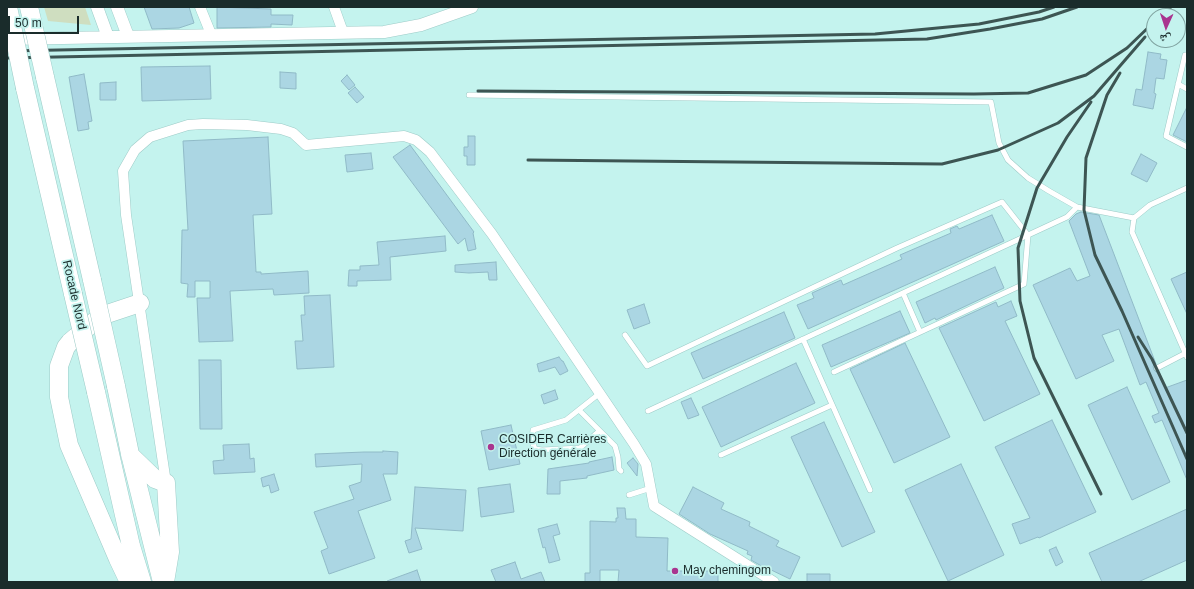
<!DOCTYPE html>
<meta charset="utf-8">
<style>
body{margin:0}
#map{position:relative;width:1194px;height:589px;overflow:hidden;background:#c4f3ee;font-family:Arial,"Noto Naskh Arabic",sans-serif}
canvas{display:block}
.frame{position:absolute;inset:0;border:8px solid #1a2c2b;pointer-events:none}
.north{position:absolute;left:1146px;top:8px;width:40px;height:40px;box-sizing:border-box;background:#c4f3ee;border:1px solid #80a3a0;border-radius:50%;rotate:183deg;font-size:11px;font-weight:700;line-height:16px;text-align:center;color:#1a2c2b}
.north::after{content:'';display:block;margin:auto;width:14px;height:18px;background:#a9358f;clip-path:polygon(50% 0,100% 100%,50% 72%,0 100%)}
.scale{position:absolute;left:8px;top:16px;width:71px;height:18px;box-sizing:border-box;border:2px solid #1a2c2b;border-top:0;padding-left:5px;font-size:12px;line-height:14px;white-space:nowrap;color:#1a2c2b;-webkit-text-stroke:3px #c4f3ee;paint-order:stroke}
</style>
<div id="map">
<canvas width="1194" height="589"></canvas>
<div class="frame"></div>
<div class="north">ش</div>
<div class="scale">50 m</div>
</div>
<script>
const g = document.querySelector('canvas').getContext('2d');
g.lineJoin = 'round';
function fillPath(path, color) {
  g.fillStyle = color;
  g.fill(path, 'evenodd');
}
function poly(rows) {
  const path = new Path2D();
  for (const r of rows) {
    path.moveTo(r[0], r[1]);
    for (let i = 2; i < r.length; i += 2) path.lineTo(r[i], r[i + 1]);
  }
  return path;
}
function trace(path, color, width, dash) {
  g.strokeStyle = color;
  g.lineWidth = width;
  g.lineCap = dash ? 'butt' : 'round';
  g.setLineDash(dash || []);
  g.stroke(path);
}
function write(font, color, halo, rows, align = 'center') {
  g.font = font + ' Arial,sans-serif';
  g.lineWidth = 3.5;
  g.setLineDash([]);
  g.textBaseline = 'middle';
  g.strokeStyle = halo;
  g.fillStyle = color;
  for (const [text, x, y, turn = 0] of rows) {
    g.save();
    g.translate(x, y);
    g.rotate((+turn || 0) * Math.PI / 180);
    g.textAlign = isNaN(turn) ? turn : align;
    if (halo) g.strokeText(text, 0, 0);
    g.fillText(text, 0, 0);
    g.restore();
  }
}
fillPath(poly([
 [44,7,85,7,91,25,48,21]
]), '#cfdec0');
const building = poly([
 [144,7,189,7,194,23,179,28,152,29,144,7],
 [217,7,271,9,271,15,293,15,292,25,271,24,271,27,217,28,217,7],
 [1148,52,1161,54,1160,59,1167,60,1164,79,1156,78,1154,93,1156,94,1153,109,1133,105,1136,89,1142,90,1148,52],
 [210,66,211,99,142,101,141,67,210,66],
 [280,72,296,73,296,89,280,88,280,72],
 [84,74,92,121,88,122,89,129,78,131,69,77,84,74],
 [347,75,355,85,349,90,341,81,347,75],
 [116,82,116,100,100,100,100,83,116,82],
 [355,87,364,97,357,103,348,93,355,87],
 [1187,107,1187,142,1173,135,1187,107],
 [468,136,475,136,475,165,467,165,467,156,464,156,464,147,468,147,468,136],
 [268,137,272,214,253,215,256,272,261,272,261,274,308,271,309,293,274,295,273,289,230,291,233,341,199,342,197,298,210,298,210,281,195,281,195,297,187,297,188,284,181,283,182,230,188,230,183,141,268,137],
 [410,145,474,232,473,233,476,249,468,251,465,238,458,244,393,157,410,145],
 [371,153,373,169,347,172,345,155,371,153],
 [1141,154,1157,163,1147,182,1131,174,1141,154],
 [1081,212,1099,215,1156,364,1153,366,1154,370,1156,372,1159,372,1165,388,1187,380,1187,480,1162,420,1155,423,1152,416,1159,413,1146,382,1140,385,1119,329,1102,335,1114,361,1076,379,1033,285,1070,268,1077,281,1090,276,1069,221,1076,214,1081,212],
 [992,215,1004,241,808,329,797,305,814,298,812,293,841,280,843,285,902,259,900,255,951,233,950,229,957,226,959,229,992,215],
 [445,236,446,251,390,257,391,280,357,281,357,286,348,286,349,270,360,270,360,266,379,265,377,242,445,236],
 [496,262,497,280,489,280,488,272,469,273,455,272,455,265,496,262],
 [995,267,1004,288,936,320,935,318,925,323,916,302,995,267],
 [1187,272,1187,314,1171,279,1187,272],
 [330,295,334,367,297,369,295,341,303,341,301,315,305,315,304,296,330,295],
 [1011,301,1017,316,1005,321,1040,394,984,421,939,328,996,302,998,307,1011,301],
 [644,304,650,323,634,329,627,310,644,304],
 [900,311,910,333,831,367,822,345,900,311],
 [784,312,795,338,703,379,691,353,784,312],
 [905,343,950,437,894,463,850,369,905,343],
 [559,357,562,361,563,361,568,371,560,375,555,367,539,372,537,364,559,357],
 [199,360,221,360,222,429,200,429,199,360],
 [796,363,815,403,721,447,702,407,796,363],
 [1127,387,1170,482,1132,500,1088,405,1127,387],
 [555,390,558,399,544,404,541,395,555,390],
 [691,398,699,415,688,419,681,402,691,398],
 [1052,420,1096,512,1039,538,1038,537,1020,544,1012,524,1030,518,995,447,1052,420],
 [824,422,875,532,842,547,791,437,824,422],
 [511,425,520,464,489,470,481,431,511,425],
 [249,444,250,459,254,458,255,472,214,474,213,461,224,460,223,445,249,444],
 [383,451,398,452,397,474,383,474,391,500,358,511,375,558,329,574,321,551,328,548,314,512,354,499,349,486,361,482,362,464,316,467,315,454,364,452,383,452,383,451],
 [612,457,614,470,587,476,587,478,560,481,560,494,547,494,548,469,589,463,589,462,612,457],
 [633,458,638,464,637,476,627,463,633,458],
 [961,464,1004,555,948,581,905,490,961,464],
 [274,474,279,490,271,493,269,485,263,487,261,478,274,474],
 [510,484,514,512,481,517,478,488,510,484],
 [415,487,466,490,463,531,415,528,422,549,409,553,405,541,411,539,415,487],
 [693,487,724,503,721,509,750,522,749,526,779,541,776,546,800,557,790,579,765,567,765,568,751,560,752,556,747,554,748,551,710,534,679,514,693,487],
 [617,508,625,508,626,519,636,519,636,537,668,538,667,571,718,571,718,582,618,582,619,570,600,570,600,582,585,582,585,573,590,573,590,521,616,522,616,518,618,518,617,508],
 [1187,509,1187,560,1138,582,1102,582,1089,553,1187,509],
 [557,524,560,534,553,536,560,560,549,563,545,547,543,548,538,529,557,524],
 [1056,547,1063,562,1056,566,1049,550,1056,547],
 [515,562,521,579,541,572,545,582,496,582,491,570,515,562],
 [417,570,421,582,387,582,387,581,417,570],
 [807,574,830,574,830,582,807,582,807,574]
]);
fillPath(building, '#abd6e3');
trace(building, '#90bac7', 1);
const service = poly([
 [1187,55,1185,55,1166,136,1187,147],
 [1178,84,1187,89],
 [469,95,991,102,999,143,1008,160,1028,178,1049,191,1077,207,1134,218],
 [1187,188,1150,205,1134,218,1132,232,1187,357],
 [903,293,920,332],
 [625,335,647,366,897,248,1002,202,1028,235,1024,284,834,372],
 [803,339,870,490],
 [1157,368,1186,353],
 [579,410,615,446,618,457,619,469,621,471],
 [648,411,1067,217,1077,207],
 [599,431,580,448,542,450,535,449,532,441,533,430,566,420,600,393],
 [721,455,832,405],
 [629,495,651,488]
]);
const minor = poly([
 [200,7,211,34],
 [334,7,343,32],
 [166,483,126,215,123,171,135,150,150,137,188,125,203,124,247,125,281,129,293,133,306,145,404,136,416,140,430,152,492,234,634,444,646,464,654,506,774,582]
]);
const tertiary = poly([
 [97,7,108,37],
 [117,7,128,36],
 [9,39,384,32,421,25,472,7]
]);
const motorway = poly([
 [45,77,92,280],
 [25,88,73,294],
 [116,386,130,454,162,582],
 [96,392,131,546,142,582],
 [130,455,155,479,166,483,170,552,165,582],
 [129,582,118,559,69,445,59,397,59,366,66,347,70,342,101,316,140,303]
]);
trace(service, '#9dcbc7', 6);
trace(minor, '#9dcbc7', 11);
trace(tertiary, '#9dcbc7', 13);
trace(motorway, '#9dcbc7', 19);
trace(service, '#fff', 5);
trace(minor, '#fff', 10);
trace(tertiary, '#fff', 12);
trace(motorway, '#fff', 18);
trace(poly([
 [1161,16,1171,7],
 [7,51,875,34,979,24,1039,12,1054,7],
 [7,58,927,39,990,29,1042,19,1077,7],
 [1120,73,1107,95,1086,158,1084,210,1095,255,1122,311,1187,459],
 [478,91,974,94,1028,93,1086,75,1127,48,1154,22],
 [1091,102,1067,137,1037,188,1018,248,1020,301,1034,358,1101,494],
 [528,160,942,164,998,150,1058,123,1094,96,1145,37],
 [1138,337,1152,359,1187,433]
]), '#3d5553', 3);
const motorwayBridge = poly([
 [8,7,25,88],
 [29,7,45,77],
 [92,280,116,386],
 [73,294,96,392]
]);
trace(motorwayBridge, '#9dcbc7', 19, []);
trace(motorwayBridge, '#fff', 18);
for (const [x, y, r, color] of [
 [491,447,4,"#a9358f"],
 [675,571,4,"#a9358f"]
]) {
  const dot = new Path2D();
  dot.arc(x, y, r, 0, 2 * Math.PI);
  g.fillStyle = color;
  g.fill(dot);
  trace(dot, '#c4f3ee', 1.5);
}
write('12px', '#1a2c2b', '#c4f3ee', [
 ["Rocade Nord",74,295,77]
]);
write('12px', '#1a2c2b', '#c4f3ee', [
 ["COSIDER Carrières",499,440],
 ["Direction générale",499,454],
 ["May chemingom",683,571]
], 'left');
</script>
